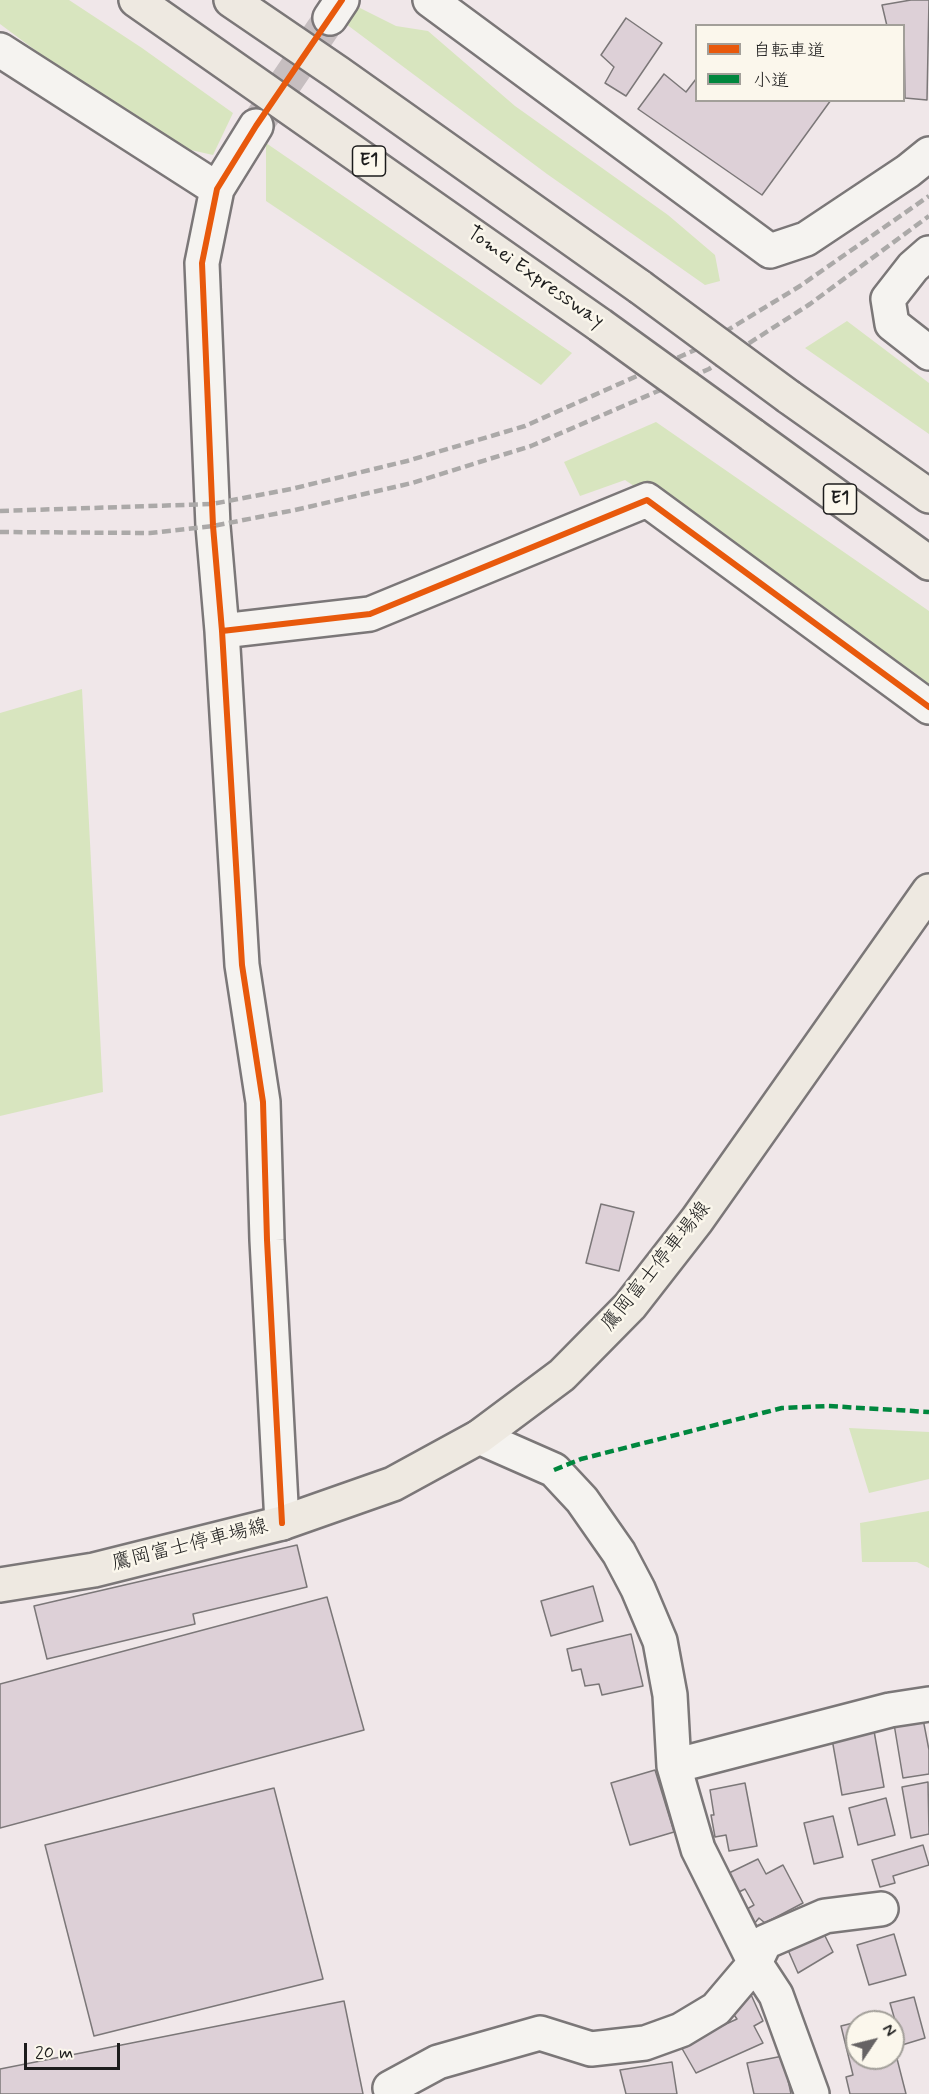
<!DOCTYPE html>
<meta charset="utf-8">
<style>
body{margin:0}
#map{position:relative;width:929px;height:2094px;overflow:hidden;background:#f0e7e9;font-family:Mynerve,"Klee One",sans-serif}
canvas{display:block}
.legend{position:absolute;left:695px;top:24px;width:210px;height:78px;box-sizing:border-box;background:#fbf7ec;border:2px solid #a29f99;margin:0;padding:8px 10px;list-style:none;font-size:18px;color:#1c1c1c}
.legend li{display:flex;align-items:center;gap:12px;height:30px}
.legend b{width:30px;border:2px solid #a29f99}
.north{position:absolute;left:845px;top:2010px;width:60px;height:60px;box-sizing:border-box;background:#fbf7ec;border:2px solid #a29f99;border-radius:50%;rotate:55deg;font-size:16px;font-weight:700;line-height:24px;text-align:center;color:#1c1c1c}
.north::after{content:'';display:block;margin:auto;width:21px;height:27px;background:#666364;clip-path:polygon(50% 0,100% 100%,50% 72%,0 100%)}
.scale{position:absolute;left:24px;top:2043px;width:96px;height:27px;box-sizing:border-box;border:3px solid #1c1c1c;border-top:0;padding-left:8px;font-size:18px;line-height:21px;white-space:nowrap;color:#1c1c1c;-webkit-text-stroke:4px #fbf7ec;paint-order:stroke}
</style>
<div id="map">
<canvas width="929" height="2094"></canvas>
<ul class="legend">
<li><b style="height:8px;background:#e8590c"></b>自転車道</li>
<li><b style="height:8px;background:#00873e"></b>小道</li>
</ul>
<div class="north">N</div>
<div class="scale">20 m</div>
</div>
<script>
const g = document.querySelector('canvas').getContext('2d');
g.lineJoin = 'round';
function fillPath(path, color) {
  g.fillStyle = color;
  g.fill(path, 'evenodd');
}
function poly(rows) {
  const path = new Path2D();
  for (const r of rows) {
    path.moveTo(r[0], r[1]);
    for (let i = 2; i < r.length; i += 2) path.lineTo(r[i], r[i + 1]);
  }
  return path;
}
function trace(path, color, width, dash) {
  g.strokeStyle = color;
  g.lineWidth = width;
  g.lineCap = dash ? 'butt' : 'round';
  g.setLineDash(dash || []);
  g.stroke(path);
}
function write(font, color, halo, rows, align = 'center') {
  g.font = font + ' Mynerve,"Klee One",sans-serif';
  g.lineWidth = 5;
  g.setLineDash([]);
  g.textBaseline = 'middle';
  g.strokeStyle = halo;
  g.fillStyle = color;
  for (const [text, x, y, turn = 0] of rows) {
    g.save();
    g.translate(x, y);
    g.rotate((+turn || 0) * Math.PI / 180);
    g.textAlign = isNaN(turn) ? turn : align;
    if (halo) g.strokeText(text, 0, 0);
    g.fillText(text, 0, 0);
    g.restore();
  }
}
fillPath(poly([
 [0,0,69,0,142,48,233,113,213,155,160,143,0,24],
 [356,6,396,26,428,31,515,106,668,215,715,255,720,281,705,285,547,174,346,24],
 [266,143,572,353,541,385,266,201],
 [847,321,929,383,929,434,805,348],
 [656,422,929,611,929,686,625,480,580,496,564,462],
 [82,689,103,1092,0,1116,0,713],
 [849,1428,929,1432,929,1479,869,1493],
 [929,1511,929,1568,917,1562,862,1562,860,1523]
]), '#d8e5bf');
const building = poly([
 [911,0,929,0,927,100,905,98,904,26,887,26,882,5,911,0],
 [626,18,662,43,626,96,605,83,614,67,601,55,626,18],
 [664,74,686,92,696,79,696,100,831,100,762,195,638,109,664,74],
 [601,1204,634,1212,619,1271,586,1263,601,1204],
 [297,1545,307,1587,193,1614,195,1624,47,1659,34,1606,297,1545],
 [593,1586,603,1621,551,1636,541,1601,593,1586],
 [327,1597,364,1730,0,1828,0,1684,327,1597],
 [631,1634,643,1686,602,1695,599,1684,585,1686,581,1669,572,1671,567,1649,631,1634],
 [923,1719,929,1750,929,1774,903,1778,894,1724,923,1719],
 [874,1731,884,1787,842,1795,832,1739,874,1731],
 [655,1770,674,1832,630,1845,611,1783,655,1770],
 [928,1782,929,1834,911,1838,902,1787,928,1782],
 [745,1783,757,1846,729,1851,726,1835,715,1837,711,1815,714,1815,710,1790,745,1783],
 [274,1788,323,1979,94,2036,45,1845,274,1788],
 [886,1798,895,1835,858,1845,849,1808,886,1798],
 [833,1816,843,1857,814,1864,804,1823,833,1816],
 [923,1845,929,1865,893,1876,895,1883,880,1887,872,1860,923,1845],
 [758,1859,766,1874,783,1865,803,1903,765,1923,759,1918,754,1924,747,1909,754,1905,745,1889,739,1892,729,1873,758,1859],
 [823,1932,833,1952,798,1973,788,1950,823,1932],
 [894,1934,906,1975,869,1985,857,1945,894,1934],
 [748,1988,763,2021,754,2026,763,2043,696,2073,680,2045,737,2019,732,2012,748,1988],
 [914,1997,925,2038,902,2045,890,2003,914,1997],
 [344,2001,363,2094,0,2094,0,2069,344,2001],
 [886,2015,888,2022,857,2022,886,2015],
 [857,2022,857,2058,893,2058,893,2043,906,2094,850,2094,846,2077,853,2075,841,2026,857,2022],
 [783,2056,791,2094,754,2094,747,2063,783,2056],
 [672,2062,677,2094,626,2094,620,2070,672,2062]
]);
fillPath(building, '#ddd0d7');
trace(building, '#7b7778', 1.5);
trace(poly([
 [256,126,330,18]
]), '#c6bec0', 33, [33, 16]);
const minor = poly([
 [430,0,770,251,806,239,908,171,929,154],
 [330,18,342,0],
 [0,50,217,189],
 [256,126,217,189,202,263,213,526,222,631,242,965,263,1102,267,1240,282,1523],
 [929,253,913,267,888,299,892,324,929,353],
 [222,631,370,614,647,500,929,707],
 [479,1437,554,1470,582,1500,619,1553,638,1589,660,1641,670,1695,674,1766,698,1849,755,1963,776,1995,812,2094],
 [674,1766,890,1710,929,1704],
 [390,2088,438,2062,540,2033,591,2049,645,2043,681,2030,716,2009,755,1963,765,1942,825,1916,881,1909]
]);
const major = poly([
 [0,1585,94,1570,282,1523,393,1484,479,1437,562,1375,630,1306,697,1220,929,891]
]);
const highway = poly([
 [136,0,600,325],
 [231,0,338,73,640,287],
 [789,397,929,496],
 [752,435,929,563]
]);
trace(minor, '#7b7778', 38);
trace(major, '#7b7778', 38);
trace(highway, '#7b7778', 38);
trace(minor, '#f5f3f0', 33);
trace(major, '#eee9e1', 33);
trace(highway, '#eee9e1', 33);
trace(poly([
 [0,511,212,504,291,489,407,461,525,426,695,350,800,286,929,196],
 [0,532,150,533,213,526,295,510,412,483,531,446,709,369,810,304,929,216]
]), '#aba9a8', 4.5, [9, 4.5]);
const highwayBridge = poly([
 [640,287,789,397],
 [600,325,752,435]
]);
trace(highwayBridge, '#7b7778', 38, []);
trace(highwayBridge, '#eee9e1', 33);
trace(poly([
 [554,1470,581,1459,782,1408,828,1406,929,1412]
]), '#00873e', 4.5, [9, 4.5]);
trace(poly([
 [222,631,370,614,647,500,929,707],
 [282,1523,267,1240,263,1102,242,965,222,631,213,526,202,263,217,189,256,126,342,0]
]), '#e8590c', 6);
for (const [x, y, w] of [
 [369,161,33],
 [840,499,33]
]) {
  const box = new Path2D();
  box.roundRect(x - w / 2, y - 15, w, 30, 4.5);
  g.fillStyle = '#fbf7ec';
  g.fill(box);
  trace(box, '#1c1c1c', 1.5);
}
write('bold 18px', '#1c1c1c', null, [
 ["E1",369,161],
 ["E1",840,499]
]);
write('20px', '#1c1c1c', '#fbf7ec', [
 ["Tomei Expressway",535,278,35],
 ["鷹岡富士停車場線",657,1267,-51],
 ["鷹岡富士停車場線",190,1546,-14]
]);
</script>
